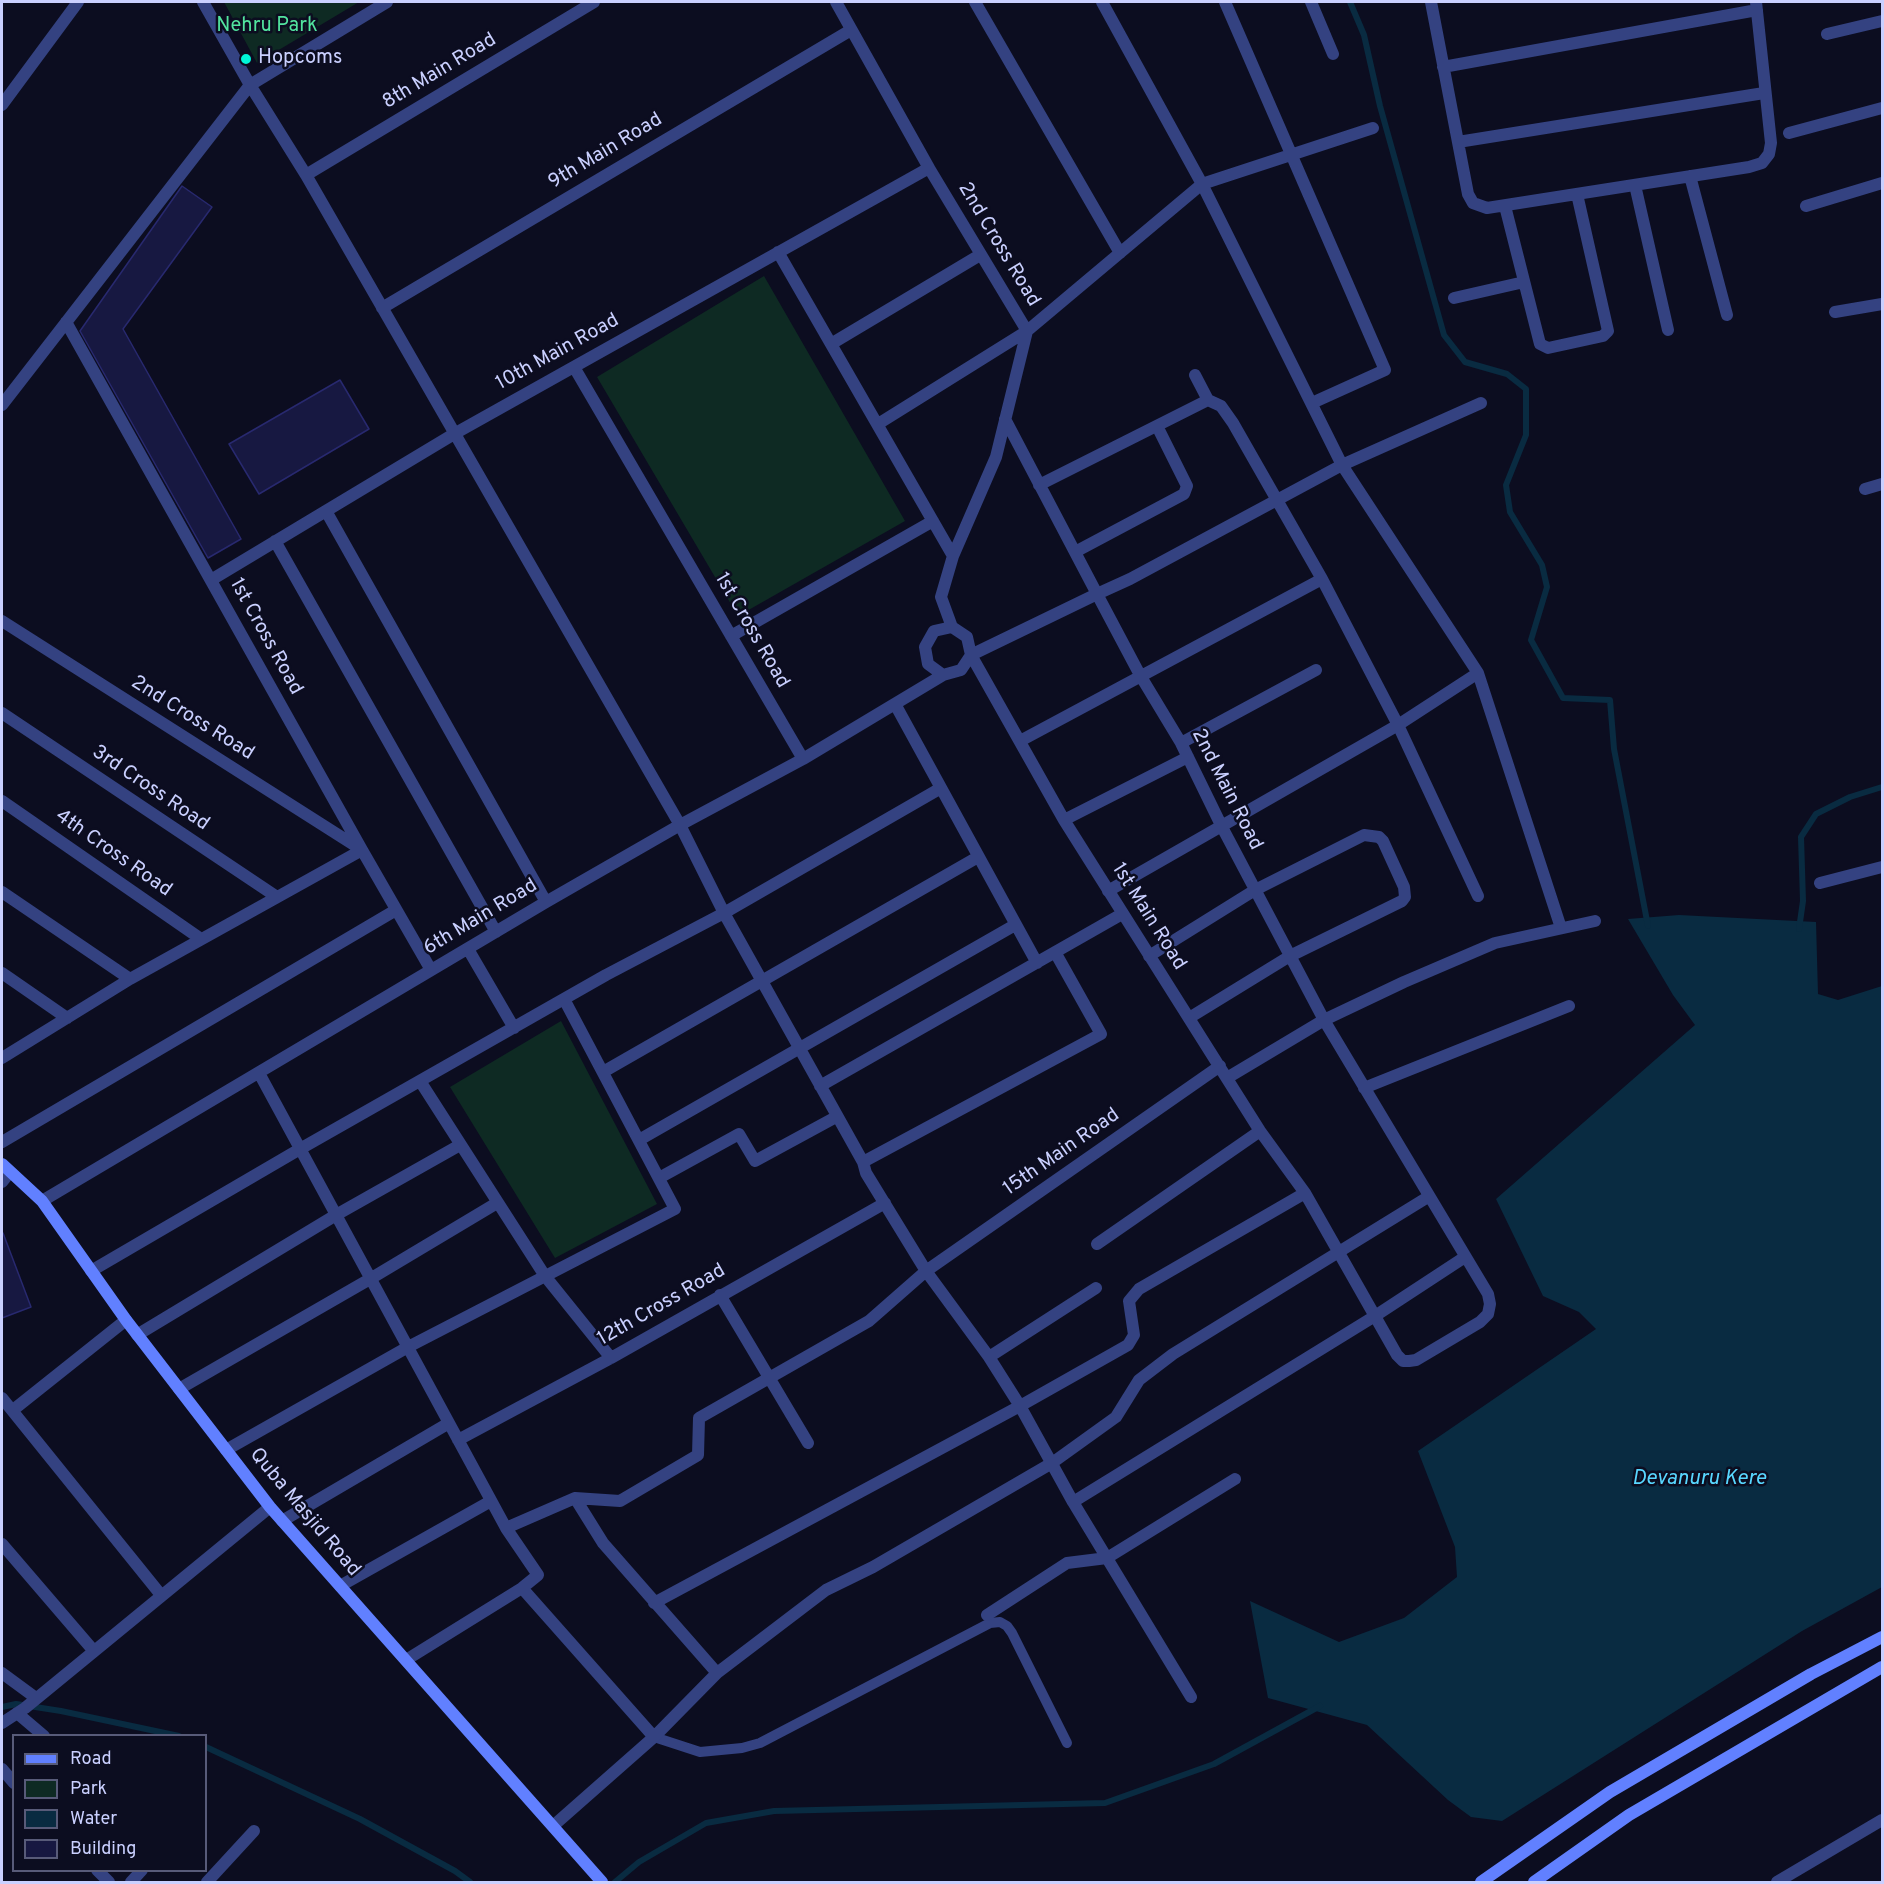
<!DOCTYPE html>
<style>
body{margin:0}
#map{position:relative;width:1884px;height:1884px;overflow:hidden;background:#0c0d20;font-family:Overpass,sans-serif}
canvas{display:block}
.frame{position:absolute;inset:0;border:3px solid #cad0ff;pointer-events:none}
.legend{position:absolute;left:12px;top:1734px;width:195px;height:138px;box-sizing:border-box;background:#0c0d20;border:2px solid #585b79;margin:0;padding:8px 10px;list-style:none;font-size:18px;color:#cad0ff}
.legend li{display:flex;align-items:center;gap:12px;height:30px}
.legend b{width:30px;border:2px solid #585b79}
</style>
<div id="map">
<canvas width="1884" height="1884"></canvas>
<div class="frame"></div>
<ul class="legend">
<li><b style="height:8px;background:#6180ff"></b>Road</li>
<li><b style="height:16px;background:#0e2a23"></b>Park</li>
<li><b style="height:16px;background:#092b41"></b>Water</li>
<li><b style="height:16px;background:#171841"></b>Building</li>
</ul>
</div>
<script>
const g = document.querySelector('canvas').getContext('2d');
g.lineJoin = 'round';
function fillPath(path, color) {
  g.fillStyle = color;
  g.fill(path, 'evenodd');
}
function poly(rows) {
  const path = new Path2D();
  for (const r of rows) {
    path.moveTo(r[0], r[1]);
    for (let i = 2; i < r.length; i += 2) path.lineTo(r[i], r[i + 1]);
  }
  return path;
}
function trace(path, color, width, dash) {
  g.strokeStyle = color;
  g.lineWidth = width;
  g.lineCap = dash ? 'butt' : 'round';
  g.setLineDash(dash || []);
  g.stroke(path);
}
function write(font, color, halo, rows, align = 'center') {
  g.font = font + ' Overpass,sans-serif';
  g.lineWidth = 5;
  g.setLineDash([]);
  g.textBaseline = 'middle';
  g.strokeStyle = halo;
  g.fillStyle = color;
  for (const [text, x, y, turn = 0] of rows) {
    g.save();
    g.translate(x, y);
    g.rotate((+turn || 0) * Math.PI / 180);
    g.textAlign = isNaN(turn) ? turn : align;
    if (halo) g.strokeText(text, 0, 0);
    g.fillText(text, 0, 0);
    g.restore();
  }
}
fillPath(poly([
 [224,2,359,2,257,63],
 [764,276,905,521,738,616,597,377],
 [561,1021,657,1204,555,1258,450,1087]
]), '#0e2a23');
fillPath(poly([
 [1679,915,1816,922,1818,994,1838,1000,1882,986,1882,1587,1802,1631,1502,1821,1471,1817,1448,1800,1367,1725,1268,1698,1250,1601,1339,1642,1404,1618,1457,1577,1455,1547,1418,1451,1596,1329,1579,1312,1543,1296,1496,1199,1695,1025,1673,995,1628,919]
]), '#092b41');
trace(poly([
 [1350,2,1364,35,1380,106,1444,335,1465,362,1507,374,1526,389,1526,435,1506,485,1510,512,1542,565,1547,587,1531,640,1563,698,1610,700,1614,749,1648,926],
 [1799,929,1803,901,1801,837,1816,814,1850,797,1882,787],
 [2,1707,16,1704,61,1711,179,1736],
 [206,1747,360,1819,455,1871,470,1882],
 [615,1882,639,1862,706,1823,774,1811,1105,1803,1214,1764,1320,1706]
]), '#092b41', 6);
const building = poly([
 [182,186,212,207,123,329,241,539,208,558,80,331,182,186],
 [340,380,369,429,259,494,229,444,340,380],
 [3,1233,31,1307,2,1318,2,1234,3,1233]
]);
fillPath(building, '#171841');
trace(building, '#28296f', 1.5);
trace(poly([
 [654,1737,700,1752,742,1748,760,1743,990,1623,1000,1622,1007,1626,1012,1633,1067,1743]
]), '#344281', 10);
trace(poly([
 [203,2,250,85,306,175,680,825,724,913,863,1162,866,1173,926,1271,989,1357,1020,1406,1073,1502,1191,1697],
 [836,2,929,168,1027,331,996,457,953,556,941,597,952,627],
 [975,2,1120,253],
 [1102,2,1202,184,1342,465,1478,673,1561,928],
 [1225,2,1385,370,1312,403],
 [1311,2,1333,54],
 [1431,2,1468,194,1473,203,1487,208,1749,167,1762,163,1769,154,1771,143,1756,2],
 [1827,34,1882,21],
 [1443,67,1757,10],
 [2,105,78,2],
 [1789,133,1882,108],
 [1458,142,1764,93],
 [306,175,594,2],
 [1690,176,1727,315],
 [1635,185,1668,330],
 [1505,206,1540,344,1548,348,1603,336,1608,331,1577,194],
 [1806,206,1882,183],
 [778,252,953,556],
 [1454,298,1524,282],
 [382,308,851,30],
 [1835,312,1882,304],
 [66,322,362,850,431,970],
 [831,344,980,255],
 [574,367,803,759],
 [1195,375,1208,400,1221,406,1233,423,1322,579,1398,725,1478,896],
 [2,405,250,85,387,2],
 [1005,419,1097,594,1140,675,1181,743,1222,827,1324,1020,1488,1294,1490,1304,1488,1314,1480,1322,1416,1360,1409,1361,1403,1361,1397,1355,1305,1193,1260,1131,1064,820,971,655,1097,594,1130,579,1342,465,1481,403],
 [878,424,1027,331,1202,184,1373,128],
 [1039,485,1208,400],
 [1865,489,1882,484],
 [326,511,546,902],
 [275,541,496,932],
 [1075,552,1184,494,1187,486,1157,426],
 [211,580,454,434,929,168],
 [2,621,362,850,130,979,2,1058],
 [952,627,967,637,971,655,961,670,943,675,928,664,925,647,934,631,952,627],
 [731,636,933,521],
 [895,704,1037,963],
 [2,713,277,897],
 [1020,741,1322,579],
 [1181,743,1316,670],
 [2,801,201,939],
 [1064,820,1188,757],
 [1820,883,1882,867],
 [1108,891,1398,725,1478,673],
 [2,892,130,979],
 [468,949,514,1028],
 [1149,956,1255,890,1364,835,1379,837,1383,841,1404,887,1405,897,1402,901,1290,956,1189,1018],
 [2,973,67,1018],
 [603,1072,978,857],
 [259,1073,506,1528,538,1575,522,1588,406,1660],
 [1227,1078,1324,1020,1404,982,1495,943,1595,921],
 [420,1081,545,1276,611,1358],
 [820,1086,1122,914],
 [1364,1088,1569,1006],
 [639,1140,1015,925],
 [2,1142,396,910],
 [863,1162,1101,1034,1055,952],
 [659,1178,739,1134,755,1161,836,1117],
 [2,1182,10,1172],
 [42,1201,546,902,680,825,803,759,943,675],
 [1097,1244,1260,1131],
 [91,1271,300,1149,606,975,724,913,941,788],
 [720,1295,808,1443],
 [137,1335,336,1215,460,1145],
 [989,1357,1096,1288],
 [179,1389,370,1279,497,1203],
 [2,1398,161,1595],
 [13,1410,126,1320],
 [458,1440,611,1358,885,1203],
 [226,1450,408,1347,675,1209,564,999],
 [575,1498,603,1543,717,1673],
 [1073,1502,1375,1316,1465,1257],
 [282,1521,449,1423],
 [506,1528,575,1498,620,1501,698,1455,699,1418,869,1321,926,1271,1220,1066],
 [2,1544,93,1650],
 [340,1586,491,1501],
 [522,1588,654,1737],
 [654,1603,1020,1406,1128,1345,1134,1335,1129,1301,1139,1289,1305,1193],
 [987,1615,1067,1563,1107,1558,1235,1479],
 [2,1673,36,1698],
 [17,1713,44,1736],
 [2,1723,25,1708,270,1507],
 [2,1769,14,1783],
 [553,1826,654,1737,717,1673,826,1590,873,1567,1052,1463,1116,1417,1139,1380,1173,1354,1428,1197],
 [97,1870,109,1882],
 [131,1882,142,1870],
 [207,1882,254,1831],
 [1777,1882,1882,1820]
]), '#344281', 12);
trace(poly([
 [2,1164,42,1201,126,1320,270,1507,602,1882],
 [1481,1882,1610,1792,1811,1674,1882,1637],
 [1534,1882,1629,1815,1882,1667]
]), '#6180ff', 12);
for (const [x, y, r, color] of [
 [246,59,6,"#00f5d7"]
]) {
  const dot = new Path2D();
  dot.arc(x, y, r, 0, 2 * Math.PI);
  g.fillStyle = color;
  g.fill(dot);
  trace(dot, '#0c0d20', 2);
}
write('20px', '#52e49f', '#0c0d20', [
 ["Nehru Park",267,27]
]);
write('20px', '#cad0ff', '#0c0d20', [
 ["Hopcoms",258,59]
], 'left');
write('20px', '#cad0ff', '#0c0d20', [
 ["8th Main Road",440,72,-31],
 ["9th Main Road",606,152,-31],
 ["2nd Cross Road",998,245,59],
 ["10th Main Road",558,353,-29],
 ["1st Cross Road",751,631,60],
 ["1st Cross Road",265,637,61],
 ["2nd Cross Road",192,719,32],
 ["3rd Cross Road",150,789,34],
 ["2nd Main Road",1226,790,63],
 ["4th Cross Road",113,854,35],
 ["1st Main Road",1148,917,58],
 ["6th Main Road",481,918,-31],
 ["15th Main Road",1062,1153,-35],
 ["12th Cross Road",662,1306,-30],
 ["Quba Masjid Road",304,1513,50]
]);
write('italic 21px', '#58d7ff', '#0c0d20', [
 ["Devanuru Kere",1699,1480]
]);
</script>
